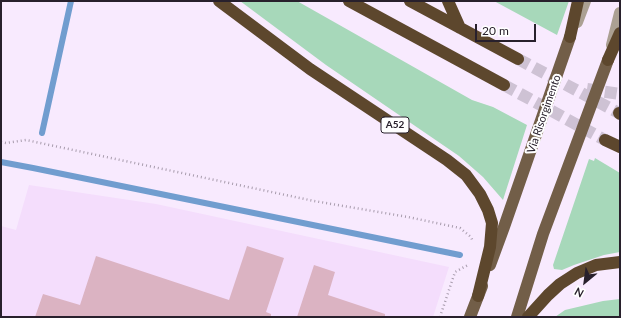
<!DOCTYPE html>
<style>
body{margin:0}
#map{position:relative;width:621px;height:318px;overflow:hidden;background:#f8eafe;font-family:Lato,sans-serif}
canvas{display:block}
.frame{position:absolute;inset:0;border:2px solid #28202c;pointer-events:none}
.north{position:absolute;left:565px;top:262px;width:40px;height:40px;-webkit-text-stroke:3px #fff;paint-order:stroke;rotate:209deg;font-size:11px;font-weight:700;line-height:16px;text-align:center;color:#28202c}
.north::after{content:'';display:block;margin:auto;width:14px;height:18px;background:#28202c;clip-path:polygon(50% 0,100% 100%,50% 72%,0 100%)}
.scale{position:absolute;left:475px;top:24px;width:61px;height:18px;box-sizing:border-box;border:2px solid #28202c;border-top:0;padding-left:5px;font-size:12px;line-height:14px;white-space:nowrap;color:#28202c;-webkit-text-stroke:3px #fff;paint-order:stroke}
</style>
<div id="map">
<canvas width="621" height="318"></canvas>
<div class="frame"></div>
<div class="north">N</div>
<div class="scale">20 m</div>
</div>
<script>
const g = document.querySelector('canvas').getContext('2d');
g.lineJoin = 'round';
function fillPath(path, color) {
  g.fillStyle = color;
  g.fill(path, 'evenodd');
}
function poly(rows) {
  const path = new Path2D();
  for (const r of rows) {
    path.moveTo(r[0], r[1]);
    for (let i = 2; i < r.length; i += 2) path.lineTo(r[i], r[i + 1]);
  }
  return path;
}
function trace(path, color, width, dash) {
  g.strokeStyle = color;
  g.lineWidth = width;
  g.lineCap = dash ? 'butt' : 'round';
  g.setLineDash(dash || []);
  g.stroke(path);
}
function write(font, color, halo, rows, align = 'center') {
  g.font = font + ' Lato,sans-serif';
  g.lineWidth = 4;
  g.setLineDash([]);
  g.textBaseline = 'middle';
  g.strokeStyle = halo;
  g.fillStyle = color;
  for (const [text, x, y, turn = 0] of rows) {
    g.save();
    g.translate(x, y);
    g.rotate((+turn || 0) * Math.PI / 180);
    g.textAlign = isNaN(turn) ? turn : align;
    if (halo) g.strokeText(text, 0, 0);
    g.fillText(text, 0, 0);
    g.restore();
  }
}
fillPath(poly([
 [29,185,156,204,449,267,433,317,1,317,1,226,16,230]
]), '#f4ddfc');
fillPath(poly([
 [240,1,297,1,472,100,493,107,527,125,503,200,483,177,459,156,326,65],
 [494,1,569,1,557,35],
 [595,158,620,173,620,252,604,255,574,265,562,270,554,269,553,265,589,159,594,161],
 [620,299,620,317,555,317,565,310,603,301]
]), '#a7d8ba');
trace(poly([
 [42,133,71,1],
 [1,162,33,168,460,255]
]), '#719dcf', 6);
fillPath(poly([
 [247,246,284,258,266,312,271,314,271,317,35,317,43,294,80,305,96,256,229,300],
 [314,265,335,272,328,295,385,314,385,317,297,317]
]), '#dbb3c2');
trace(poly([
 [518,59,619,113],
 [504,85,605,140],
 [587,89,620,94]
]), '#cec2d4', 12, [12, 6]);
trace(poly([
 [1,142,6,143,26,140,314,201,408,217,460,228,471,237,473,242],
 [440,317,455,272,468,265]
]), '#a89cad', 2.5, [1, 3]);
trace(poly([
 [577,22,585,1],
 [612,45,620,13]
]), '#aba093', 12);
trace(poly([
 [490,265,504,227,570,37],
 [470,317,482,286],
 [517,317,543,234,608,60]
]), '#725e48', 12);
trace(poly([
 [219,1,310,69,447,160,466,175,480,194,488,210,492,223,490,247,478,296],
 [349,1,504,85],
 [410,1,518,59],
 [448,1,460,28],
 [570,37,578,1],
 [608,60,620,33],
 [619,113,620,114],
 [605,140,620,147],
 [528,317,548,295,560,284,577,273,596,265,620,262]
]), '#5d472d', 12);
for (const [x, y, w] of [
 [395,125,28]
]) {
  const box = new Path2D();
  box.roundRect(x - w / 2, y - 8, w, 16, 3);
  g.fillStyle = '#fff';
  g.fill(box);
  trace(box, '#28202c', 1);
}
write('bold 10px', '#28202c', null, [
 ["A52",395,125]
]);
write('11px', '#28202c', '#fff', [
 ["Via Risorgimento",544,114,-71]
]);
</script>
